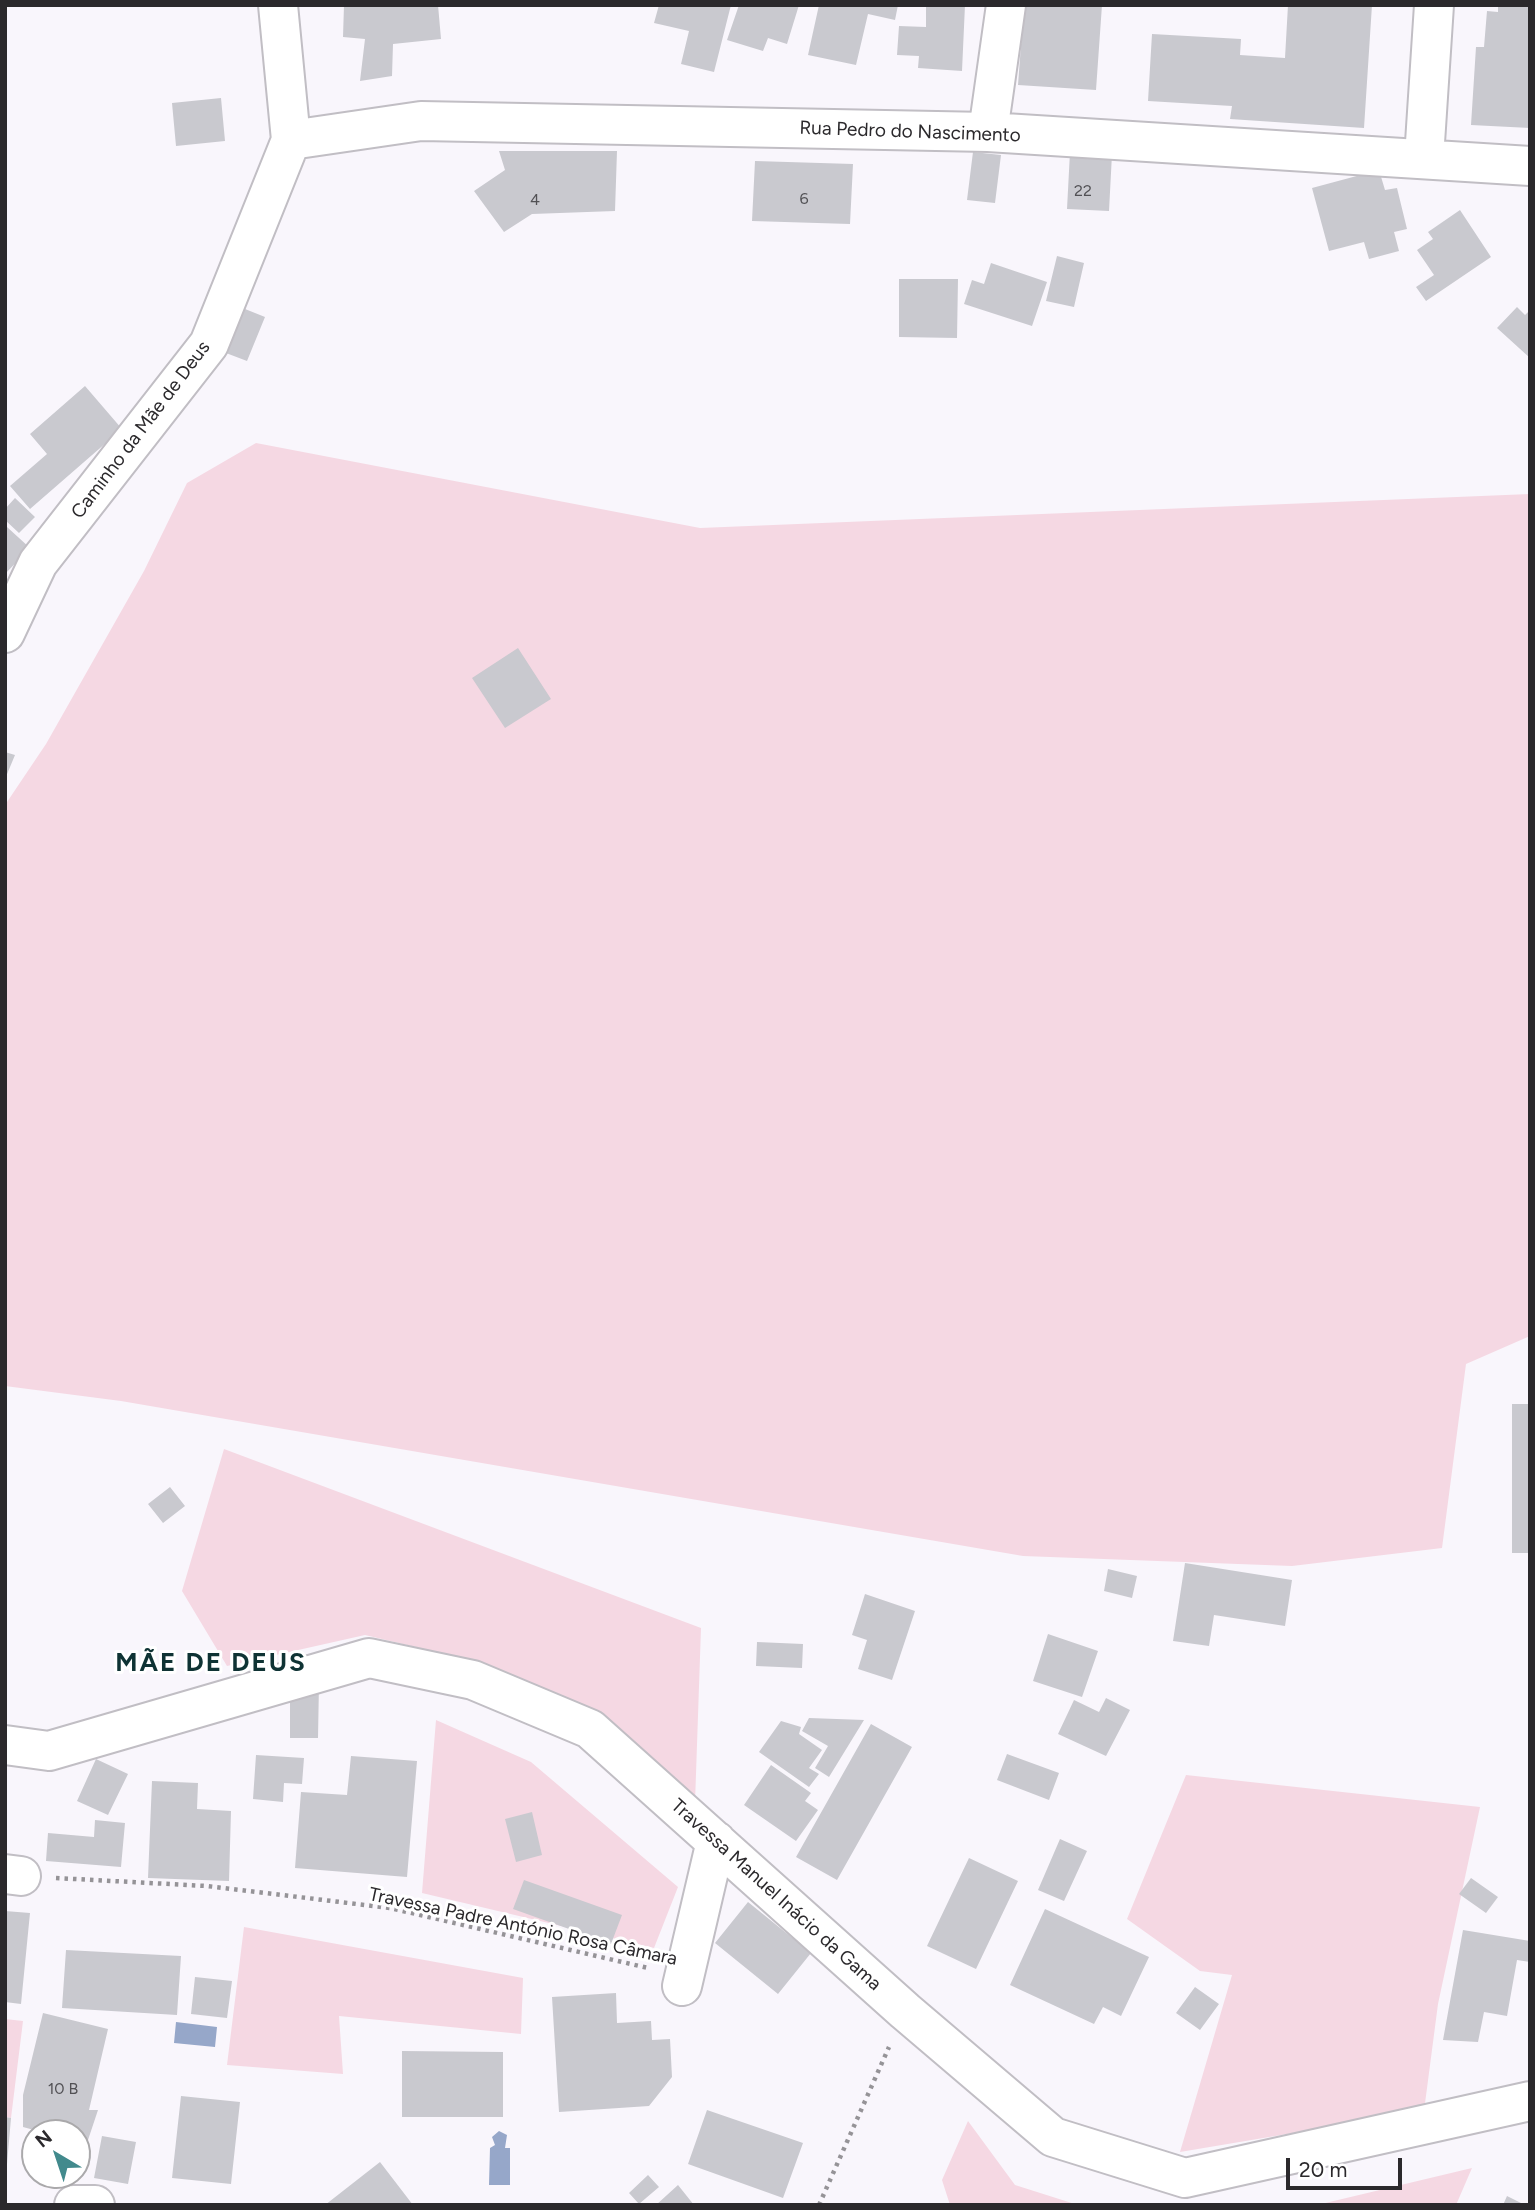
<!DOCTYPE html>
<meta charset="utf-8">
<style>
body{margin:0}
#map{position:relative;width:1535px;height:2210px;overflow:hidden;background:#f9f6fc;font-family:Figtree,sans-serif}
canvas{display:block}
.frame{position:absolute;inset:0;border:7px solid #2b292c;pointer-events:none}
.north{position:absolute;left:21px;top:2119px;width:70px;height:70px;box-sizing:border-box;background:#fff;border:2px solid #aaa9ab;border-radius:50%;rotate:321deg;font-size:19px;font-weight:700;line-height:28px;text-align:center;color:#2b292c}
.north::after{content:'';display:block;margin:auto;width:24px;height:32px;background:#428a8d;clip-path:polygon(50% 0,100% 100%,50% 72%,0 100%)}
.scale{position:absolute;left:1286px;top:2158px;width:116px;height:32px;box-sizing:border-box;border:4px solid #2b292c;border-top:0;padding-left:9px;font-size:21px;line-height:24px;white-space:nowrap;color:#2b292c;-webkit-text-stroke:5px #fff;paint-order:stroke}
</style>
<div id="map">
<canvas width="1535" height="2210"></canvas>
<div class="frame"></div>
<div class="north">N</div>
<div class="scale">20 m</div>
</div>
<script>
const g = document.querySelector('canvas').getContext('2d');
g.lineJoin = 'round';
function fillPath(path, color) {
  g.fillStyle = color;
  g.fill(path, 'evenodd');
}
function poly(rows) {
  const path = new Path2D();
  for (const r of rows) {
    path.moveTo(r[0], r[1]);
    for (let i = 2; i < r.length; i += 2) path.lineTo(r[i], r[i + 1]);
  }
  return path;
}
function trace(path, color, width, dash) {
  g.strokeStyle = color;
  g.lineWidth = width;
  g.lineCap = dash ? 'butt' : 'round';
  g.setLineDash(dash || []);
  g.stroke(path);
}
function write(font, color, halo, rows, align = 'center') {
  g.font = font + ' Figtree,sans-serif';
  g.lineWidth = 6;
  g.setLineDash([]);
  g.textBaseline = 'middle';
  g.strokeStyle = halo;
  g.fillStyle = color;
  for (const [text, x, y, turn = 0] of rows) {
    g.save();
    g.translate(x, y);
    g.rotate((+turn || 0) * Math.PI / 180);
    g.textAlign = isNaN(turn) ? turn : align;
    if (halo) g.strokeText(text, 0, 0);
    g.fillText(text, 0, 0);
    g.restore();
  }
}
fillPath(poly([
 [256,443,700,528,1530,494,1530,1336,1466,1364,1442,1548,1292,1566,1023,1556,121,1401,5,1386,5,805,46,744,144,571,187,483],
 [224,1449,701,1628,695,1803,462,1658,365,1635,227,1666,182,1591],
 [436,1720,531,1762,678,1887,654,1948,422,1893],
 [1186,1775,1480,1807,1438,2004,1424,2111,1180,2152,1232,1975,1200,1971,1127,1919],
 [244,1927,523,1978,521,2034,339,2016,343,2074,227,2065],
 [5,2019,23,2021,11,2118,5,2117],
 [968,2121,1015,2185,1078,2205,950,2205,942,2180],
 [1472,2168,1456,2205,1317,2205]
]), '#f5d8e3');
fillPath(poly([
 [176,2022,217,2027,215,2047,174,2043],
 [499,2131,507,2135,505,2148,510,2148,510,2185,489,2185,490,2148,495,2145,492,2137]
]), '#96a7c9');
fillPath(poly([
 [344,5,438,5,441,39,393,44,392,76,360,81,365,39,343,37],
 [659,5,731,5,714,72,681,64,689,31,654,23],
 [739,5,799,5,787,44,768,38,763,51,727,40],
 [819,5,898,5,895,20,868,14,856,65,808,55],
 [926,5,965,5,962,71,918,68,919,56,897,55,899,26,926,27],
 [1024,5,1102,5,1096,90,1018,85],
 [1288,5,1372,5,1364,128,1230,119,1232,106,1148,101,1152,34,1241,39,1240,55,1285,58],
 [1498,5,1530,5,1530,128,1471,125,1476,47,1484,47,1487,11,1498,12],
 [221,98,225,141,176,146,172,103],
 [499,151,617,151,615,211,532,214,504,232,474,191,505,170],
 [973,152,1001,155,995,203,967,200],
 [1070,152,1112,154,1109,211,1067,209],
 [755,161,853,164,850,224,752,221],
 [1379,170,1385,190,1397,188,1407,229,1394,232,1399,251,1369,259,1364,242,1329,251,1312,188],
 [1460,210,1491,257,1426,301,1416,287,1434,275,1417,250,1433,239,1428,232],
 [1057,256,1084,263,1074,307,1046,301],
 [991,263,1047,282,1032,326,964,304,972,280,984,284],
 [899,279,958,279,957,338,899,337],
 [1517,307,1525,315,1530,310,1530,358,1497,328],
 [245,309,265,317,247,361,226,353],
 [85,386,122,429,30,509,10,486,47,454,30,434],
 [15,498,35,517,19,533,5,520,5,509],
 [7,527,30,548,5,574,5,529],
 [518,648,551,699,505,728,472,678],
 [5,752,15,755,5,779],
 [1512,1404,1530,1404,1530,1553,1512,1553],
 [170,1487,185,1506,163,1523,148,1504],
 [1185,1563,1292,1580,1285,1626,1214,1615,1209,1646,1173,1641],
 [1108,1569,1137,1576,1132,1598,1104,1591],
 [865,1594,915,1611,892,1680,858,1669,867,1640,852,1635],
 [1048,1634,1098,1651,1082,1697,1033,1681],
 [757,1642,803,1644,802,1668,756,1666],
 [290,1683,319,1683,318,1738,290,1738],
 [1106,1698,1130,1710,1106,1756,1058,1734,1074,1700,1099,1712],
 [809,1718,864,1720,829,1777,815,1768,828,1746,802,1731],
 [781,1721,801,1727,799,1734,822,1750,809,1768,819,1774,809,1787,759,1752],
 [871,1724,912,1747,837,1880,796,1857],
 [1007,1754,1059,1773,1049,1800,997,1780],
 [256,1755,304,1758,302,1784,284,1783,283,1802,253,1799],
 [351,1756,417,1761,407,1877,295,1868,301,1792,347,1795],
 [96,1759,128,1774,108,1815,77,1801],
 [771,1765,811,1793,805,1801,818,1810,796,1841,744,1805],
 [152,1781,198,1783,197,1809,231,1811,229,1881,148,1878],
 [532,1812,542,1855,516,1862,505,1819],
 [95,1820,125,1823,121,1867,46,1861,48,1833,94,1837],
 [1060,1839,1087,1851,1064,1901,1038,1890],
 [969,1858,1018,1881,976,1969,927,1946],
 [1471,1878,1498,1897,1486,1913,1459,1894],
 [524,1880,622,1915,611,1944,513,1909],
 [748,1902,811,1953,778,1994,715,1943],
 [1045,1909,1149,1957,1121,2016,1103,2007,1094,2024,1010,1985],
 [5,1911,30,1913,21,2004,5,2002],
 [1463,1930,1530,1941,1530,1962,1517,1960,1507,2016,1484,2012,1478,2042,1443,2040],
 [66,1950,181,1956,177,2015,62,2008],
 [195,1977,232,1981,227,2018,191,2014],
 [1195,1987,1219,2004,1200,2030,1176,2013],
 [616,1993,617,2023,651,2021,652,2040,670,2039,672,2077,649,2106,559,2112,552,1997],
 [43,2013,108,2029,89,2110,98,2110,86,2146,77,2143,77,2133,45,2133,23,2127,23,2095],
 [402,2051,503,2052,503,2117,402,2117],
 [181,2096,240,2102,231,2184,172,2178],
 [707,2110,803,2143,783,2198,688,2164],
 [5,2117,11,2118,7,2164,5,2164],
 [102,2136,136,2142,128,2184,94,2178],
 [380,2162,413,2205,325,2205],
 [648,2175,659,2187,639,2204,629,2193],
 [678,2185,694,2205,656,2205],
 [1507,2196,1525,2205,1503,2205]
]), '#c9c9cf');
const minor = poly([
 [988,132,1006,5],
 [291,140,421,121,988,132,1530,166],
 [1424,158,1434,5],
 [5,633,38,563,209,344,291,140,278,5],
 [5,1745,49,1751,369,1658,473,1680,590,1729,905,2011,1053,2137,1185,2178,1530,2101],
 [5,1874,21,1876],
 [682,1986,716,1841],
 [74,2205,95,2205]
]);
trace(minor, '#c1bec4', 42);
trace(poly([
 [56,1878,207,1886,390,1908,648,1968],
 [819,2205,889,2047]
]), '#959397', 4.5, [3.5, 5]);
trace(minor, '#fff', 38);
write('16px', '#525155', null, [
 ["22",1083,191],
 ["6",804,199],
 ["4",535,200],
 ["10 B",63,2089]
]);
write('19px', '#2b292c', '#fff', [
 ["Rua Pedro do Nascimento",910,132,2],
 ["Caminho da Mãe de Deus",141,430,-53],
 ["Travessa Manuel Inácio da Gama",776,1895,42],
 ["Travessa Padre António Rosa Câmara",523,1927,12]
]);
g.letterSpacing = '2px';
write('bold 26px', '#0f3334', '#fff', [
 ["MÃE DE DEUS",211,1663]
]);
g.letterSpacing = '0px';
</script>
